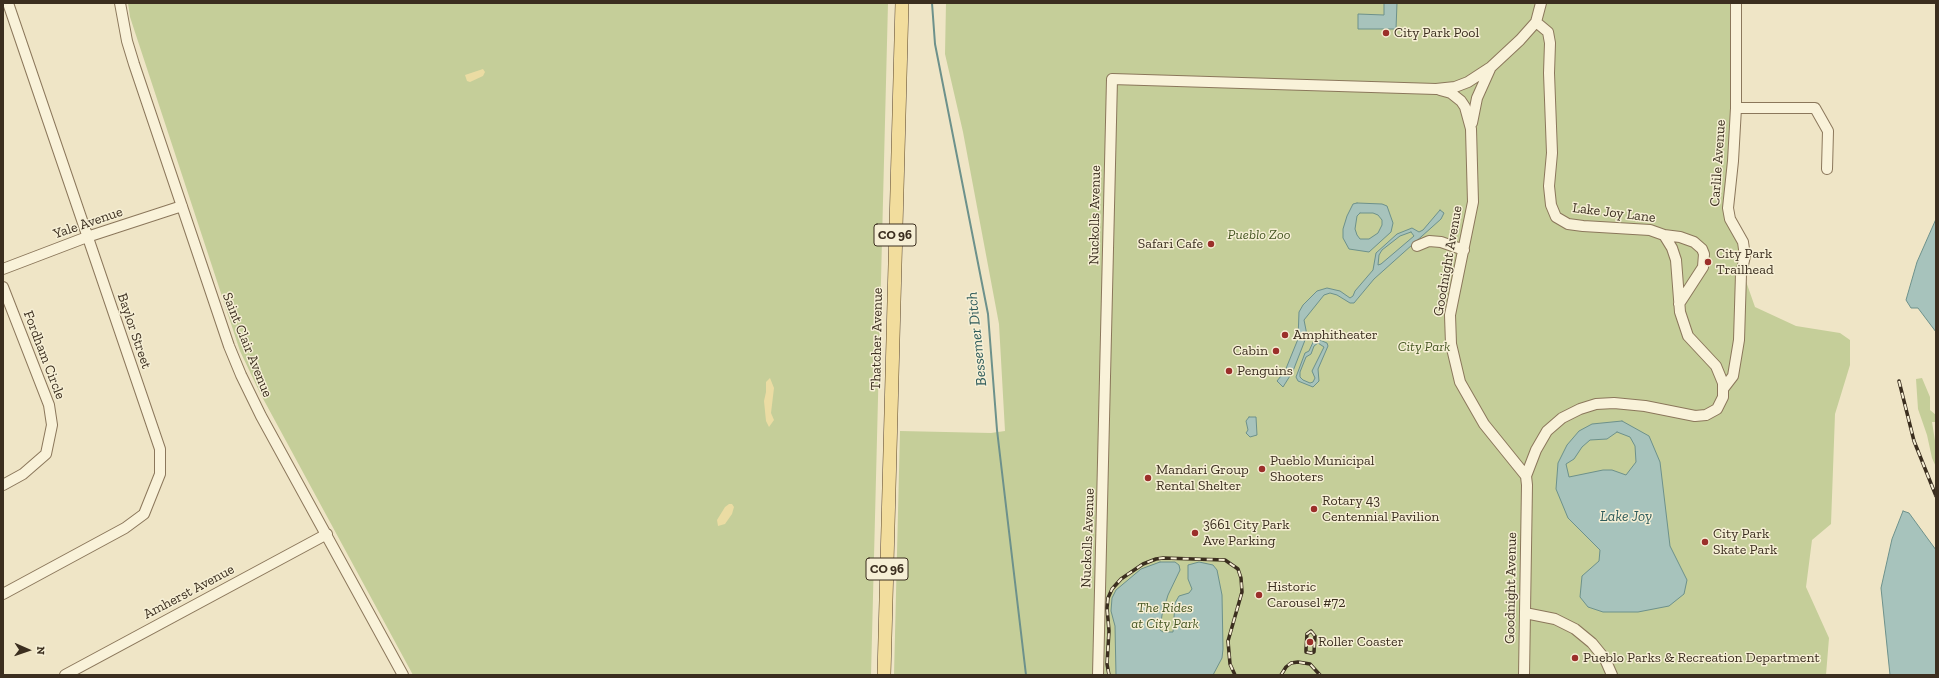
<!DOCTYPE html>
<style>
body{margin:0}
#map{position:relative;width:1939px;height:678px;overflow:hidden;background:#efe5c6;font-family:"Zilla Slab",serif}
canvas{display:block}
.frame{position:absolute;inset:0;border:4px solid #3b2e1f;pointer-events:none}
.north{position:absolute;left:8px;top:630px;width:40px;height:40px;-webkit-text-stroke:3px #f6efd5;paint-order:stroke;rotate:92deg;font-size:11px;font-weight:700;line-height:16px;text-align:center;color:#3b2e1f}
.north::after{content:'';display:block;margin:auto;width:14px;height:18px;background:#3b2e1f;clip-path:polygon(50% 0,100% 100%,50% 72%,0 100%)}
</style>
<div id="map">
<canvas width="1939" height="678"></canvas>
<div class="frame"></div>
<div class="north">N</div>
</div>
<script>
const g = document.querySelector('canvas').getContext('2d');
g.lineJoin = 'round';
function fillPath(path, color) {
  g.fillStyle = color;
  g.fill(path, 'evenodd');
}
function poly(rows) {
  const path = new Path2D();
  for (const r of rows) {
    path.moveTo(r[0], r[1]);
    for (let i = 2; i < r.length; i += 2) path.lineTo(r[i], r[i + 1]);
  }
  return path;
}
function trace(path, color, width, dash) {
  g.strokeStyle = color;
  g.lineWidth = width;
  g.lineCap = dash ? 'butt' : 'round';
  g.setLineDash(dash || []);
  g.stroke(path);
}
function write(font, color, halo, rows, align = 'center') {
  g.font = font + ' "Zilla Slab",serif';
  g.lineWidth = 3;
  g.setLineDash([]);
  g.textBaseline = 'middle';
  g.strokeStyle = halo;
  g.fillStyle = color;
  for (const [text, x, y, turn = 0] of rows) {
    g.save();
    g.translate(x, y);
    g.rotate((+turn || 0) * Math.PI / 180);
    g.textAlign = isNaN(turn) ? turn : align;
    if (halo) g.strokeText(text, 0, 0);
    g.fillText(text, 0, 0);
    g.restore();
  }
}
fillPath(poly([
 [128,3,888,3,871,675,413,675,260,393,240,351,130,17],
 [946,3,1736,3,1728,208,1743,242,1742,270,1755,307,1796,326,1840,333,1850,340,1850,365,1835,414,1831,524,1812,540,1806,587,1829,638,1826,675,894,675,900,431,991,433,1005,431,999,324,963,132,945,54],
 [1922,378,1930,397,1930,410,1936,415,1936,422,1932,422,1936,447,1936,467,1932,458,1927,435,1918,409,1916,379]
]), '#c5ce99');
fillPath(poly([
 [483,69,485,72,483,76,470,82,467,81,465,75],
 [770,378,774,388,771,413,774,420,769,427,766,421,764,401,766,392,766,382],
 [729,504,732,504,734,507,732,514,725,524,718,526,717,520,725,507]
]), '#ebdca3');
const water = poly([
 [1384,3,1397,3,1396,29,1358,29,1358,14,1384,15,1384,3],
 [1357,203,1382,204,1387,206,1393,223,1391,232,1369,252,1349,249,1343,238,1343,229,1347,216,1353,204,1357,203],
 [1360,213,1373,213,1378,215,1382,220,1382,225,1378,233,1369,239,1360,239,1357,235,1355,229,1357,216,1360,213],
 [1440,210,1444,213,1441,219,1374,279,1354,303,1350,303,1337,295,1330,293,1324,295,1304,320,1307,335,1293,371,1283,387,1277,381,1285,371,1298,339,1299,312,1303,305,1317,291,1327,288,1340,291,1350,298,1353,296,1355,291,1373,270,1376,253,1397,234,1412,228,1419,232,1423,230,1440,210],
 [1411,232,1414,236,1381,264,1378,265,1379,255,1382,250,1400,236,1411,232],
 [1936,219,1936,332,1918,308,1911,308,1906,300,1917,262,1936,219],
 [1315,338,1327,343,1328,346,1318,369,1319,381,1313,387,1298,381,1296,377,1305,353,1309,351,1315,338],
 [1318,343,1324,347,1312,371,1315,378,1313,382,1310,383,1303,380,1300,377,1300,372,1306,357,1311,354,1314,346,1318,343],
 [1249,417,1256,417,1257,435,1250,437,1246,433,1248,430,1246,421,1249,417],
 [1622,421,1649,436,1660,462,1670,546,1687,580,1684,594,1669,606,1638,612,1603,612,1588,607,1580,597,1582,576,1599,561,1600,550,1568,518,1556,489,1558,463,1567,445,1579,431,1592,424,1622,421],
 [1617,432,1630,437,1635,446,1636,462,1626,475,1612,470,1603,470,1569,477,1566,464,1574,459,1582,447,1590,440,1607,439,1617,432],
 [1903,511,1909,513,1936,550,1936,675,1890,675,1881,588,1892,539,1903,511],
 [1160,562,1175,562,1179,565,1180,570,1168,595,1162,615,1160,630,1163,632,1173,632,1175,603,1179,596,1189,593,1192,589,1188,579,1188,565,1199,562,1213,565,1217,570,1222,595,1223,649,1222,658,1213,675,1116,675,1115,626,1111,611,1112,598,1116,590,1141,569,1160,562]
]);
fillPath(water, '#a7c3bc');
trace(water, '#6d918b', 1);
trace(poly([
 [932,3,935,44,988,314,997,430,1026,675]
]), '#6d918b', 2);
const minor = poly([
 [120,3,127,41,134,64,229,346,241,375,261,416,403,675],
 [1440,90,1451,93,1461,101,1465,107,1471,129,1473,202,1450,315,1451,344,1460,382,1484,424,1526,476,1527,485,1524,675],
 [1736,108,1815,108,1828,131,1827,169],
 [1472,123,1477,98,1490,69],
 [1664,235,1680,237,1694,242,1702,249,1704,254,1703,267,1679,304],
 [1417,246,1429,241,1441,242,1464,250],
 [3,269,87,237,182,206],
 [3,287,49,405,52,425,46,454,23,474,3,485],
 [1723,389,1733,376,1739,340,1741,274,1745,256,1743,242,1730,219,1728,208,1733,161,1736,108,1736,3],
 [1526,476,1536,450,1547,431,1562,418,1580,409,1596,404,1614,403,1645,406,1695,416,1706,415,1717,409,1723,397,1723,383,1716,366,1688,336,1680,312,1676,260,1672,248,1664,235,1650,230,1583,226,1568,224,1556,217,1551,205,1549,186,1552,153,1549,73,1550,43,1548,32,1536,22],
 [3,594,125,528,144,514,160,474,160,449,8,3],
 [1525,613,1555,619,1575,629,1592,643,1605,659,1612,675],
 [65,675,327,534],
 [1098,675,1112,79,1436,89,1455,87,1468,82,1491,67,1520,40,1536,22,1541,3]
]);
const major = poly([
 [884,675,902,3]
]);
trace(minor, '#8b775b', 12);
trace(major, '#59452f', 14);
trace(minor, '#f9f2d9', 10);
trace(major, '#f2dd9d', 13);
const rail = poly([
 [1899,381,1914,441,1936,496],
 [1311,631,1315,636,1314,652,1311,653,1306,652,1306,649,1307,634,1311,631],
 [1109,675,1107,664,1109,631,1107,608,1108,598,1112,589,1121,579,1143,564,1156,559,1163,558,1225,560,1238,569,1241,578,1242,592,1228,641,1230,664,1235,675],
 [1281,675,1286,667,1291,663,1298,662,1310,664,1320,675]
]);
trace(rail, '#3b2e1f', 3.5);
trace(rail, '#f6efd5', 2, [6]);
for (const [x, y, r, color] of [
 [1386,33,4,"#9b2f2a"],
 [1211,244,4,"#9b2f2a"],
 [1708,262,4,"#9b2f2a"],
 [1285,335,4,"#9b2f2a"],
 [1276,351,4,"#9b2f2a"],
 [1229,371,4,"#9b2f2a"],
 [1262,469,4,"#9b2f2a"],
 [1148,478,4,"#9b2f2a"],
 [1314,509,4,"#9b2f2a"],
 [1195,533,4,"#9b2f2a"],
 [1705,542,4,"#9b2f2a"],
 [1259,595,4,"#9b2f2a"],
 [1310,642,4,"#9b2f2a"],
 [1575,658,4,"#9b2f2a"]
]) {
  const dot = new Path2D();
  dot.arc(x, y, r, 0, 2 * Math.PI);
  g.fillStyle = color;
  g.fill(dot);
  trace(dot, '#f6efd5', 1.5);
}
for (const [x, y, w] of [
 [895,235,42],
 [887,569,42]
]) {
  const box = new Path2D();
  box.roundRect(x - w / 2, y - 11, w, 22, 3);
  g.fillStyle = '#f6efd5';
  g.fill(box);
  trace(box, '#3b2e1f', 1);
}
write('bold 13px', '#3b2e1f', null, [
 ["CO 96",895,235],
 ["CO 96",887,569]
]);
write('14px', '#3b2e1f', '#f6efd5', [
 ["City Park Pool",1394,33],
 ["Safari Cafe",1203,244,"right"],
 ["City Park",1716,254],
 ["Trailhead",1716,270],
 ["Amphitheater",1293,335],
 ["Cabin",1268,351,"right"],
 ["Penguins",1237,371],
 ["Pueblo Municipal",1270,461],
 ["Shooters",1270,477],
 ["Mandari Group",1156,470],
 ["Rental Shelter",1156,486],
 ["Rotary 43",1322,501],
 ["Centennial Pavilion",1322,517],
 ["3661 City Park",1203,525],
 ["Ave Parking",1203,541],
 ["City Park",1713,534],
 ["Skate Park",1713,550],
 ["Historic",1267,587],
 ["Carousel #72",1267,603],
 ["Roller Coaster",1318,642],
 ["Pueblo Parks & Recreation Department",1583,658]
], 'left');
write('14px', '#3b2e1f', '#f6efd5', [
 ["Carlile Avenue",1718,163,-86],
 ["Lake Joy Lane",1614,213,7],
 ["Nuckolls Avenue",1095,215,-89],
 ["Yale Avenue",88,223,-19],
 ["Goodnight Avenue",1448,261,-80],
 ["Baylor Street",134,331,71],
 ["Thatcher Avenue",877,339,-89],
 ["Saint Clair Avenue",247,345,68],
 ["Fordham Circle",44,355,69],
 ["Nuckolls Avenue",1088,538,-88],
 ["Goodnight Avenue",1511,588,-89],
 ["Amherst Avenue",189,592,-28]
]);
write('italic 14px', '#485825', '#f6efd5', [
 ["Pueblo Zoo",1259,235],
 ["City Park",1424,347],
 ["The Rides",1165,608],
 ["at City Park",1165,624]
]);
write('italic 15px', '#2e5b5a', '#f6efd5', [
 ["Bessemer Ditch",977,339,-96],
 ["Lake Joy",1626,517]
]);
</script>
